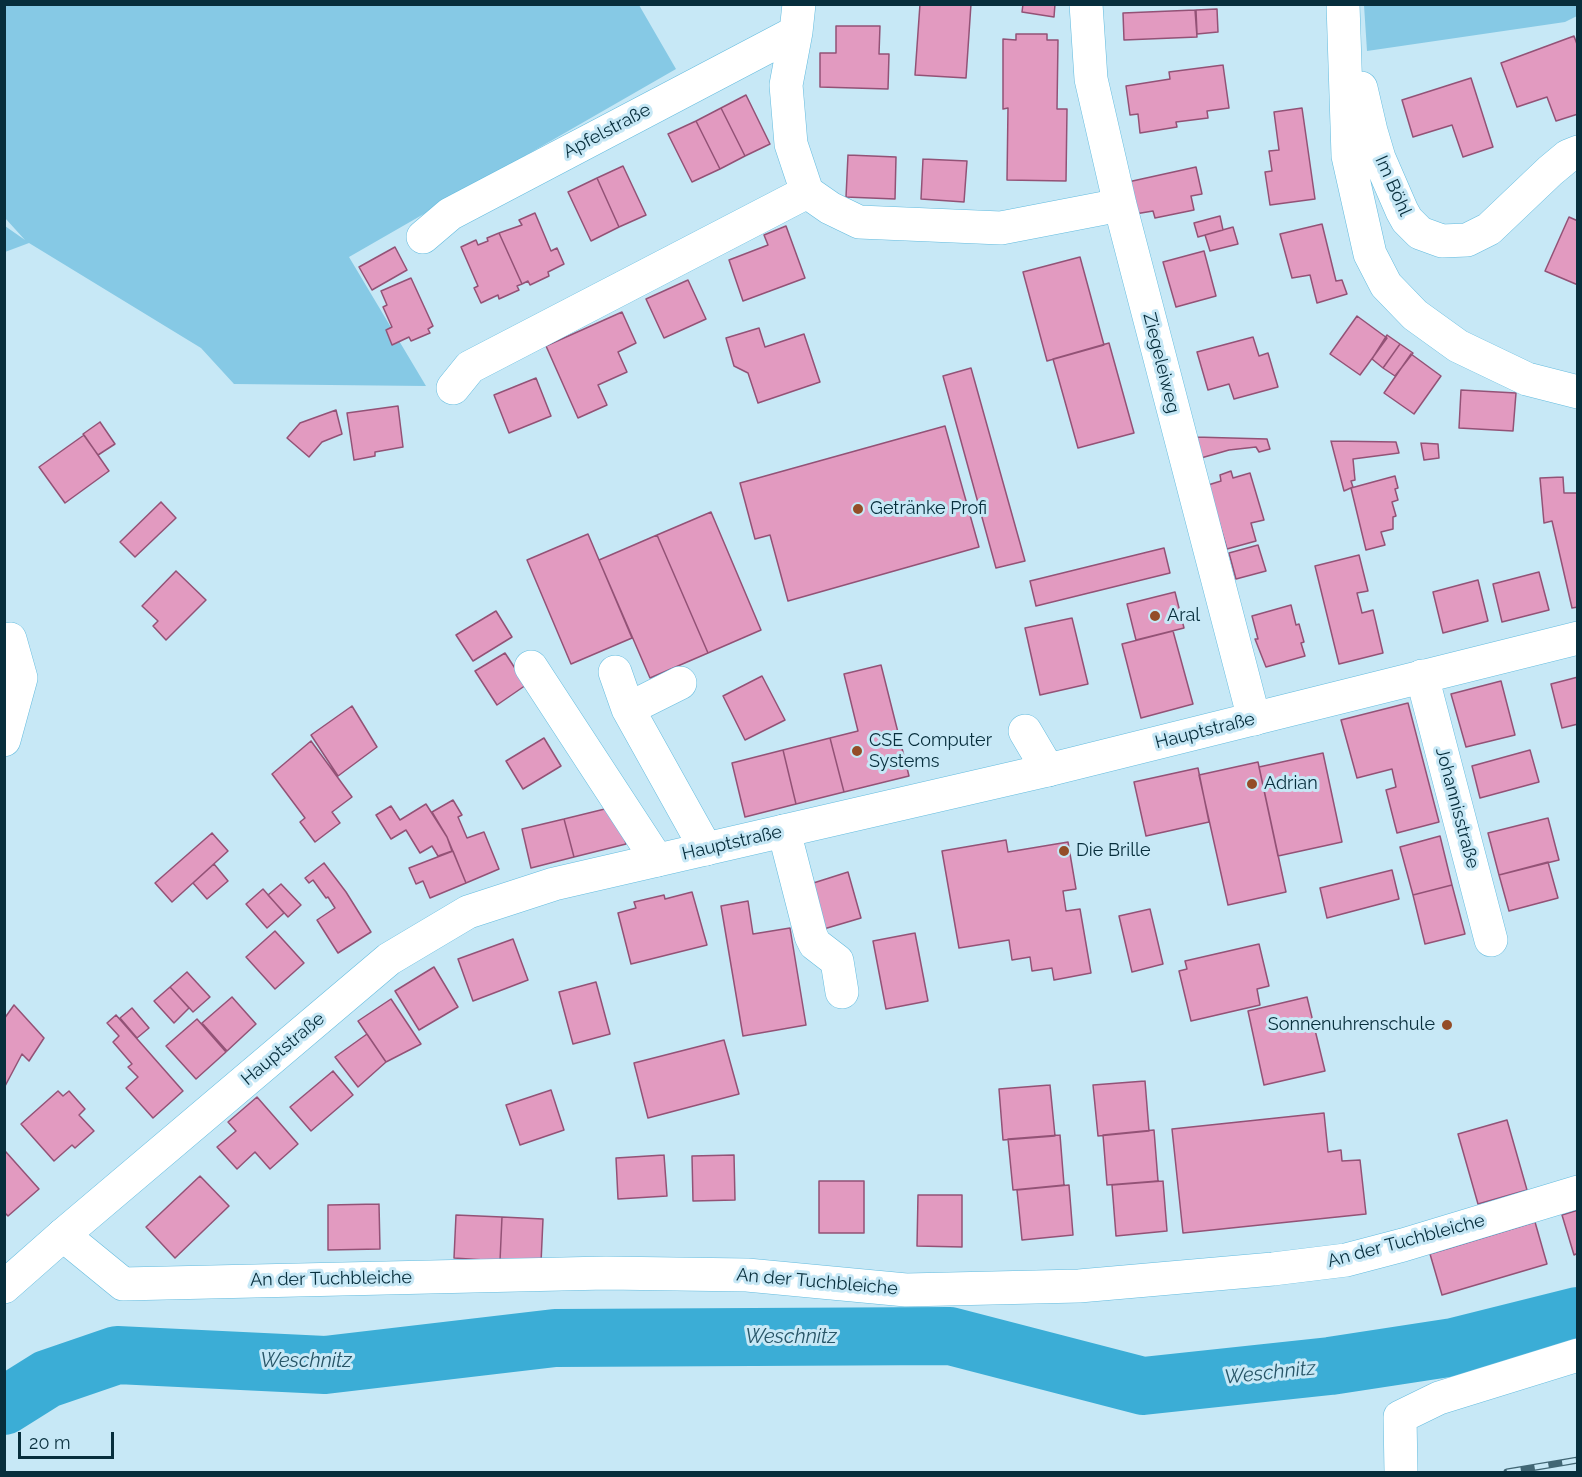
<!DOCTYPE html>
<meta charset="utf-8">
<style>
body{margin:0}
#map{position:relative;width:1582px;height:1477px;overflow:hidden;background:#c7e8f6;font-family:Raleway,sans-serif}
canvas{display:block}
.frame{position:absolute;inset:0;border:6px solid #072e3c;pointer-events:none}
.scale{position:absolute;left:18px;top:1432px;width:96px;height:27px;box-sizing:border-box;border:3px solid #072e3c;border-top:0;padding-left:8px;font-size:18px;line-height:21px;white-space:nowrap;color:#072e3c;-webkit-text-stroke:4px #c7e8f6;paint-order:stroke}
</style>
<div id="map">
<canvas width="1582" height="1477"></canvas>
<div class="frame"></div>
<div class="scale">20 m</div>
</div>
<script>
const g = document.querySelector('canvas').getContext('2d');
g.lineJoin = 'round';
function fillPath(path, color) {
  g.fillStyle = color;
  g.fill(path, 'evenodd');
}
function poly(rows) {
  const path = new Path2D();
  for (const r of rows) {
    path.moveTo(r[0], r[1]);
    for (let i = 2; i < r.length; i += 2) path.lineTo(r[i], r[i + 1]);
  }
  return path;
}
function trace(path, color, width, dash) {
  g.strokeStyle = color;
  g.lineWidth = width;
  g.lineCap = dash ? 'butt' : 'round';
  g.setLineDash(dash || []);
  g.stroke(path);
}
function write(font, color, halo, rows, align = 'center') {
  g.font = font + ' Raleway,sans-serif';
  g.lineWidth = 6;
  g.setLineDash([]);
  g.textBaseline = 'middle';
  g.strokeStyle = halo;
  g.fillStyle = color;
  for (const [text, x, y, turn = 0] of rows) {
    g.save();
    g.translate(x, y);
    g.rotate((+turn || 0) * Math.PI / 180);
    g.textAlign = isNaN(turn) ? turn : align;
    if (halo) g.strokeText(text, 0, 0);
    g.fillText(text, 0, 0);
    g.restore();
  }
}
fillPath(poly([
 [5,5,639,5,676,69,349,257,426,386,234,384,201,348,29,243,5,252,5,226,25,240,5,218],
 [1364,5,1577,5,1577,16,1565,22,1367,51]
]), '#86c9e5');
trace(poly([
 [4,1406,47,1379,117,1355,325,1365,555,1338,950,1336,1143,1386,1330,1366,1454,1347,1578,1316]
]), '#3badd6', 58);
const building = poly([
 [920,4,971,4,966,78,915,75,920,4],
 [1023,4,1055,4,1054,17,1022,12,1023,4],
 [1217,9,1218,32,1197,34,1196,10,1217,9],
 [1195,10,1197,37,1124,40,1123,13,1195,10],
 [836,26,880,26,879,54,889,54,888,89,820,87,820,53,836,53,836,26],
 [1016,34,1047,34,1047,40,1058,40,1057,109,1067,109,1066,181,1007,180,1008,108,1003,109,1003,39,1016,40,1016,34],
 [1574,36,1578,47,1578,114,1556,121,1547,97,1517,107,1501,63,1574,36],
 [1223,65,1229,108,1207,111,1208,118,1176,122,1177,127,1140,133,1138,114,1130,115,1126,86,1170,79,1169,72,1223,65],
 [1471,78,1493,147,1463,157,1452,125,1413,137,1402,100,1471,78],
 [746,95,770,144,745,156,721,108,746,95],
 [721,108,745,156,720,169,696,121,721,108],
 [1302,108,1315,199,1270,205,1265,172,1272,171,1269,151,1279,150,1274,112,1302,108],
 [696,121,720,169,692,182,668,134,696,121],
 [848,155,896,157,895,199,846,197,848,155],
 [923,159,967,161,964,202,921,199,923,159],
 [623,166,646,215,619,227,597,178,623,166],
 [1196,167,1202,194,1191,196,1194,210,1155,218,1153,211,1135,214,1128,182,1196,167],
 [597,178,619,227,591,241,568,192,597,178],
 [535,213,551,251,557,248,564,264,548,272,549,276,530,285,528,281,522,284,499,233,522,225,519,220,535,213],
 [1220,216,1223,230,1198,237,1194,223,1220,216],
 [1569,217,1578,221,1578,285,1545,271,1569,217],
 [1322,224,1336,281,1342,280,1347,294,1317,303,1310,275,1292,278,1280,234,1322,224],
 [786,226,805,278,743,301,729,260,768,245,764,235,786,226],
 [1233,227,1238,244,1210,251,1205,235,1233,227],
 [499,233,522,284,517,286,519,290,499,299,498,295,481,303,474,288,478,286,461,247,476,240,478,245,488,241,487,238,499,233],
 [395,247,407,270,372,290,359,267,395,247],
 [1204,251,1216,296,1176,307,1163,262,1204,251],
 [1080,257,1104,345,1047,361,1023,272,1080,257],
 [411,278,433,326,428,329,430,333,411,341,409,337,392,345,386,330,392,327,383,307,387,305,381,291,411,278],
 [688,280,706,319,664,338,646,299,688,280],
 [622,312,636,343,618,352,627,372,598,385,607,405,578,418,546,346,622,312],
 [1357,316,1387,338,1360,375,1330,354,1357,316],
 [759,328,765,347,804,334,820,382,758,403,748,373,734,366,726,338,759,328],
 [1387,335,1400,344,1383,368,1372,359,1387,335],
 [1253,337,1259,356,1268,353,1278,387,1234,399,1229,384,1208,390,1197,352,1253,337],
 [1109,343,1134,433,1078,448,1053,359,1109,343],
 [1400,344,1413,353,1395,376,1383,368,1400,344],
 [1411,354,1441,376,1414,414,1384,393,1411,354],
 [971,368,1025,561,996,568,943,376,971,368],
 [536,378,551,416,509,433,494,395,536,378],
 [1461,390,1516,393,1513,431,1459,428,1461,390],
 [398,406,403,447,375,452,375,456,354,460,347,413,398,406],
 [336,410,342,434,322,442,309,457,287,438,300,423,336,410],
 [100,422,115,444,98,455,83,434,100,422],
 [945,426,979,547,788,601,770,535,755,539,740,483,945,426],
 [84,435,109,471,65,503,39,467,84,435],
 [1195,437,1267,439,1270,449,1259,452,1256,447,1229,450,1201,458,1195,437],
 [1331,441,1396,442,1399,453,1353,459,1355,480,1351,481,1353,487,1344,491,1331,441],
 [1421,443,1438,444,1439,458,1424,460,1421,443],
 [1231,471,1233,478,1250,473,1264,520,1251,523,1256,541,1227,549,1208,485,1221,481,1220,475,1231,471],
 [1395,476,1398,488,1395,489,1398,500,1392,502,1396,516,1393,517,1393,529,1381,532,1385,545,1366,550,1351,488,1395,476],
 [1563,477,1564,493,1578,493,1578,607,1572,608,1552,521,1544,523,1540,478,1563,477],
 [161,502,176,518,135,557,120,542,161,502],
 [711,512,761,630,708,653,657,535,711,512],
 [588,534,632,638,571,664,527,560,588,534],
 [657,535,708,653,650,678,599,560,657,535],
 [1258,545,1266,571,1236,579,1229,553,1258,545],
 [1164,548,1170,573,1036,606,1030,581,1164,548],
 [1359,555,1368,591,1357,593,1362,613,1373,610,1383,653,1339,664,1315,566,1359,555],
 [176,571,206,600,166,640,153,626,158,621,142,606,176,571],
 [1539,572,1549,610,1502,622,1493,584,1539,572],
 [1478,580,1488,621,1443,633,1433,592,1478,580],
 [1175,592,1184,628,1136,640,1127,604,1175,592],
 [1291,605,1296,625,1299,624,1304,642,1301,643,1305,656,1266,667,1255,639,1258,639,1252,616,1291,605],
 [496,611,512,637,473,661,456,635,496,611],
 [1072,618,1088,684,1040,695,1025,628,1072,618],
 [1173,631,1193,704,1141,718,1122,644,1173,631],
 [505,653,526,685,497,705,475,671,505,653],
 [881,665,909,776,844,792,830,738,858,731,844,674,881,665],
 [762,676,785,720,745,740,723,696,762,676],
 [1578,677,1578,724,1562,728,1551,684,1578,677],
 [1501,681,1515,735,1466,747,1451,694,1501,681],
 [1408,703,1439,822,1397,833,1386,790,1396,787,1392,769,1357,778,1341,720,1408,703],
 [352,706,377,747,338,776,311,735,352,706],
 [544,738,561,766,523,789,506,761,544,738],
 [830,738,844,792,796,804,783,750,830,738],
 [311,741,352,797,332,812,340,823,315,842,300,822,305,818,272,774,311,741],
 [783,750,796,804,745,817,732,763,783,750],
 [1530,750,1539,782,1480,798,1472,766,1530,750],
 [1323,753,1342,842,1278,856,1259,767,1323,753],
 [1258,762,1286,892,1228,905,1199,775,1258,762],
 [1198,768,1209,822,1146,836,1134,782,1198,768],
 [453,800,462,815,458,817,467,838,484,832,499,869,466,883,447,837,432,812,453,800],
 [426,804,447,837,452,851,438,856,432,846,420,853,406,830,391,839,376,815,391,806,400,820,426,804],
 [617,806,626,844,574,857,564,819,617,806],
 [1548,818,1559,860,1499,875,1488,833,1548,818],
 [564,819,574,857,531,868,522,829,564,819],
 [212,833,228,851,172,902,155,883,212,833],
 [1440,836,1452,885,1413,895,1400,847,1440,836],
 [1006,840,1008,852,1068,842,1076,889,1063,891,1066,911,1080,909,1091,973,1054,980,1052,968,1032,971,1030,957,1012,960,1009,940,959,948,942,851,1006,840],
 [453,851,466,883,430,898,423,881,416,884,409,868,453,851],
 [1548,862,1558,898,1509,911,1499,875,1548,862],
 [324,863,346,892,371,932,338,953,317,920,335,908,328,897,326,898,313,880,309,883,305,878,324,863],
 [214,864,228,881,207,899,193,883,214,864],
 [1392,870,1399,899,1327,918,1320,888,1392,870],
 [848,872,861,918,817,931,804,886,848,872],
 [281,884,301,905,288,917,268,895,281,884],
 [1452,885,1465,934,1425,944,1413,895,1452,885],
 [263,889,284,913,267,928,246,904,263,889],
 [692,892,707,945,631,964,618,913,636,908,634,902,664,895,665,899,692,892],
 [748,901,753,934,790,928,806,1025,743,1036,721,906,748,901],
 [1150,909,1163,964,1132,972,1119,916,1150,909],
 [275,931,304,963,275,989,246,957,275,931],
 [915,933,928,1001,886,1009,873,941,915,933],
 [513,939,528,980,473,1001,458,959,513,939],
 [1259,944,1269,986,1257,989,1260,1005,1191,1021,1179,971,1187,969,1185,961,1259,944],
 [434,967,458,1007,419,1030,395,991,434,967],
 [187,972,210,997,193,1012,170,987,187,972],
 [596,982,610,1034,573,1044,559,992,596,982],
 [170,987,189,1008,174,1023,154,1001,170,987],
 [232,997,256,1024,227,1051,202,1023,232,997],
 [1307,997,1325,1071,1264,1085,1248,1011,1307,997],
 [391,999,421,1044,386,1062,358,1021,391,999],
 [14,1005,44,1038,29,1061,22,1054,4,1088,4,1019,14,1005],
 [132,1008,149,1028,137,1038,120,1018,132,1008],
 [116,1015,183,1091,153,1118,126,1088,138,1077,128,1067,132,1064,113,1042,119,1036,107,1023,116,1015],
 [197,1019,226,1052,196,1079,166,1046,197,1019],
 [367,1034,386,1062,358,1087,335,1057,367,1034],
 [724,1040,739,1094,648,1118,634,1063,724,1040],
 [333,1071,353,1095,311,1131,290,1107,333,1071],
 [1145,1081,1149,1131,1098,1136,1093,1085,1145,1081],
 [1050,1085,1055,1136,1003,1140,999,1089,1050,1085],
 [551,1090,564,1130,520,1145,506,1105,551,1090],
 [58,1091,63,1096,69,1091,85,1109,79,1115,94,1131,75,1148,72,1145,54,1161,21,1124,58,1091],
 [257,1097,298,1144,270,1169,255,1152,237,1169,217,1147,236,1131,228,1122,257,1097],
 [1324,1113,1328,1152,1341,1150,1342,1161,1360,1160,1366,1214,1183,1233,1172,1129,1324,1113],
 [1507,1120,1527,1190,1478,1204,1458,1134,1507,1120],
 [1154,1130,1158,1181,1107,1185,1103,1135,1154,1130],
 [1060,1135,1064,1185,1013,1190,1008,1139,1060,1135],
 [6,1152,39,1189,8,1216,4,1212,4,1154,6,1152],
 [664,1155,667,1196,618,1199,616,1158,664,1155],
 [734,1155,735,1200,693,1201,692,1156,734,1155],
 [200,1176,229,1206,175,1258,146,1227,200,1176],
 [819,1181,864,1181,864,1233,819,1233,819,1181],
 [1163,1181,1167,1231,1116,1236,1112,1185,1163,1181],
 [1069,1185,1073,1235,1022,1240,1017,1190,1069,1185],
 [918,1195,962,1195,962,1247,917,1246,918,1195],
 [379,1204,380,1249,328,1250,328,1205,379,1204],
 [1578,1210,1578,1253,1574,1255,1562,1215,1578,1210],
 [456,1215,502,1217,500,1261,454,1258,456,1215],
 [502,1217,543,1219,541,1263,500,1261,502,1217],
 [1535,1222,1547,1264,1442,1295,1430,1254,1535,1222]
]);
fillPath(building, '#e29ac0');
trace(building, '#935276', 1.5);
const minor = poly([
 [1086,4,1091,79,1120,205,1254,719],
 [1343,4,1348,156,1370,254,1386,285,1415,315,1458,346,1527,379,1578,392],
 [796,32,786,85,791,144,807,192],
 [1361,88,1371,131,1379,158,1402,211,1407,220,1420,233,1442,241,1467,240,1489,229,1550,171,1568,156,1578,152],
 [423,237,450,214,796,32,799,4],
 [453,388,470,367,807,192,830,208,859,222,1001,228,1120,205],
 [531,667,657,860],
 [615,672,628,709,706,849],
 [1422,676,1491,940],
 [628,709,680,683],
 [1025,731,1048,770],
 [4,740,21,678,10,639],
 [784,831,811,936,815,944,837,961,842,992],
 [63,1235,123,1284,606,1273,747,1275,906,1290,1079,1286,1273,1269,1346,1260,1403,1245,1578,1192],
 [1401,1472,1400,1417,1439,1398,1578,1355]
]);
const major = poly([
 [4,1287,63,1235,389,959,468,912,554,884,1048,770,1578,638]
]);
trace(minor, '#63bbde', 34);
trace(major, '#63bbde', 34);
trace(minor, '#fff', 33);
trace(major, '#fff', 33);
const rail = poly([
 [1507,1472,1578,1460]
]);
trace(rail, '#426775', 7);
trace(rail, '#c7e8f6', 4.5, [14]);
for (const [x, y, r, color] of [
 [858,509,6,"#944d28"],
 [1155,616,6,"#944d28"],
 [857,751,6,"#944d28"],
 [1252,784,6,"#944d28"],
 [1064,851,6,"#944d28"],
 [1447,1025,6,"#944d28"]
]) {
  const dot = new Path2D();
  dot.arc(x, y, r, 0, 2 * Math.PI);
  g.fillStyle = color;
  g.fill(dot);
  trace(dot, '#c7e8f6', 2);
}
write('18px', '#072e3c', '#c7e8f6', [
 ["Apfelstraße",607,131,-28],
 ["Im Böhl",1393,186,66],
 ["Ziegeleiweg",1161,363,76],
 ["Hauptstraße",1205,731,-14],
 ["Johannisstraße",1457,808,75],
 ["Hauptstraße",732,843,-13],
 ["Hauptstraße",283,1049,-40],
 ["An der Tuchbleiche",1406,1241,-15],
 ["An der Tuchbleiche",331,1279,-1],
 ["An der Tuchbleiche",817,1282,5]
]);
write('18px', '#072e3c', '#c7e8f6', [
 ["Getränke Profi",870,509],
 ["Aral",1167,616],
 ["CSE Computer",869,741],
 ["Systems",869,762],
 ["Adrian",1264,784],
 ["Die Brille",1076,851],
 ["Sonnenuhrenschule",1435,1025,"right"]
], 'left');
write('italic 20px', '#275567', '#c7e8f6', [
 ["Weschnitz",791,1337],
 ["Weschnitz",306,1361],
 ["Weschnitz",1270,1373,-6]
]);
</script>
